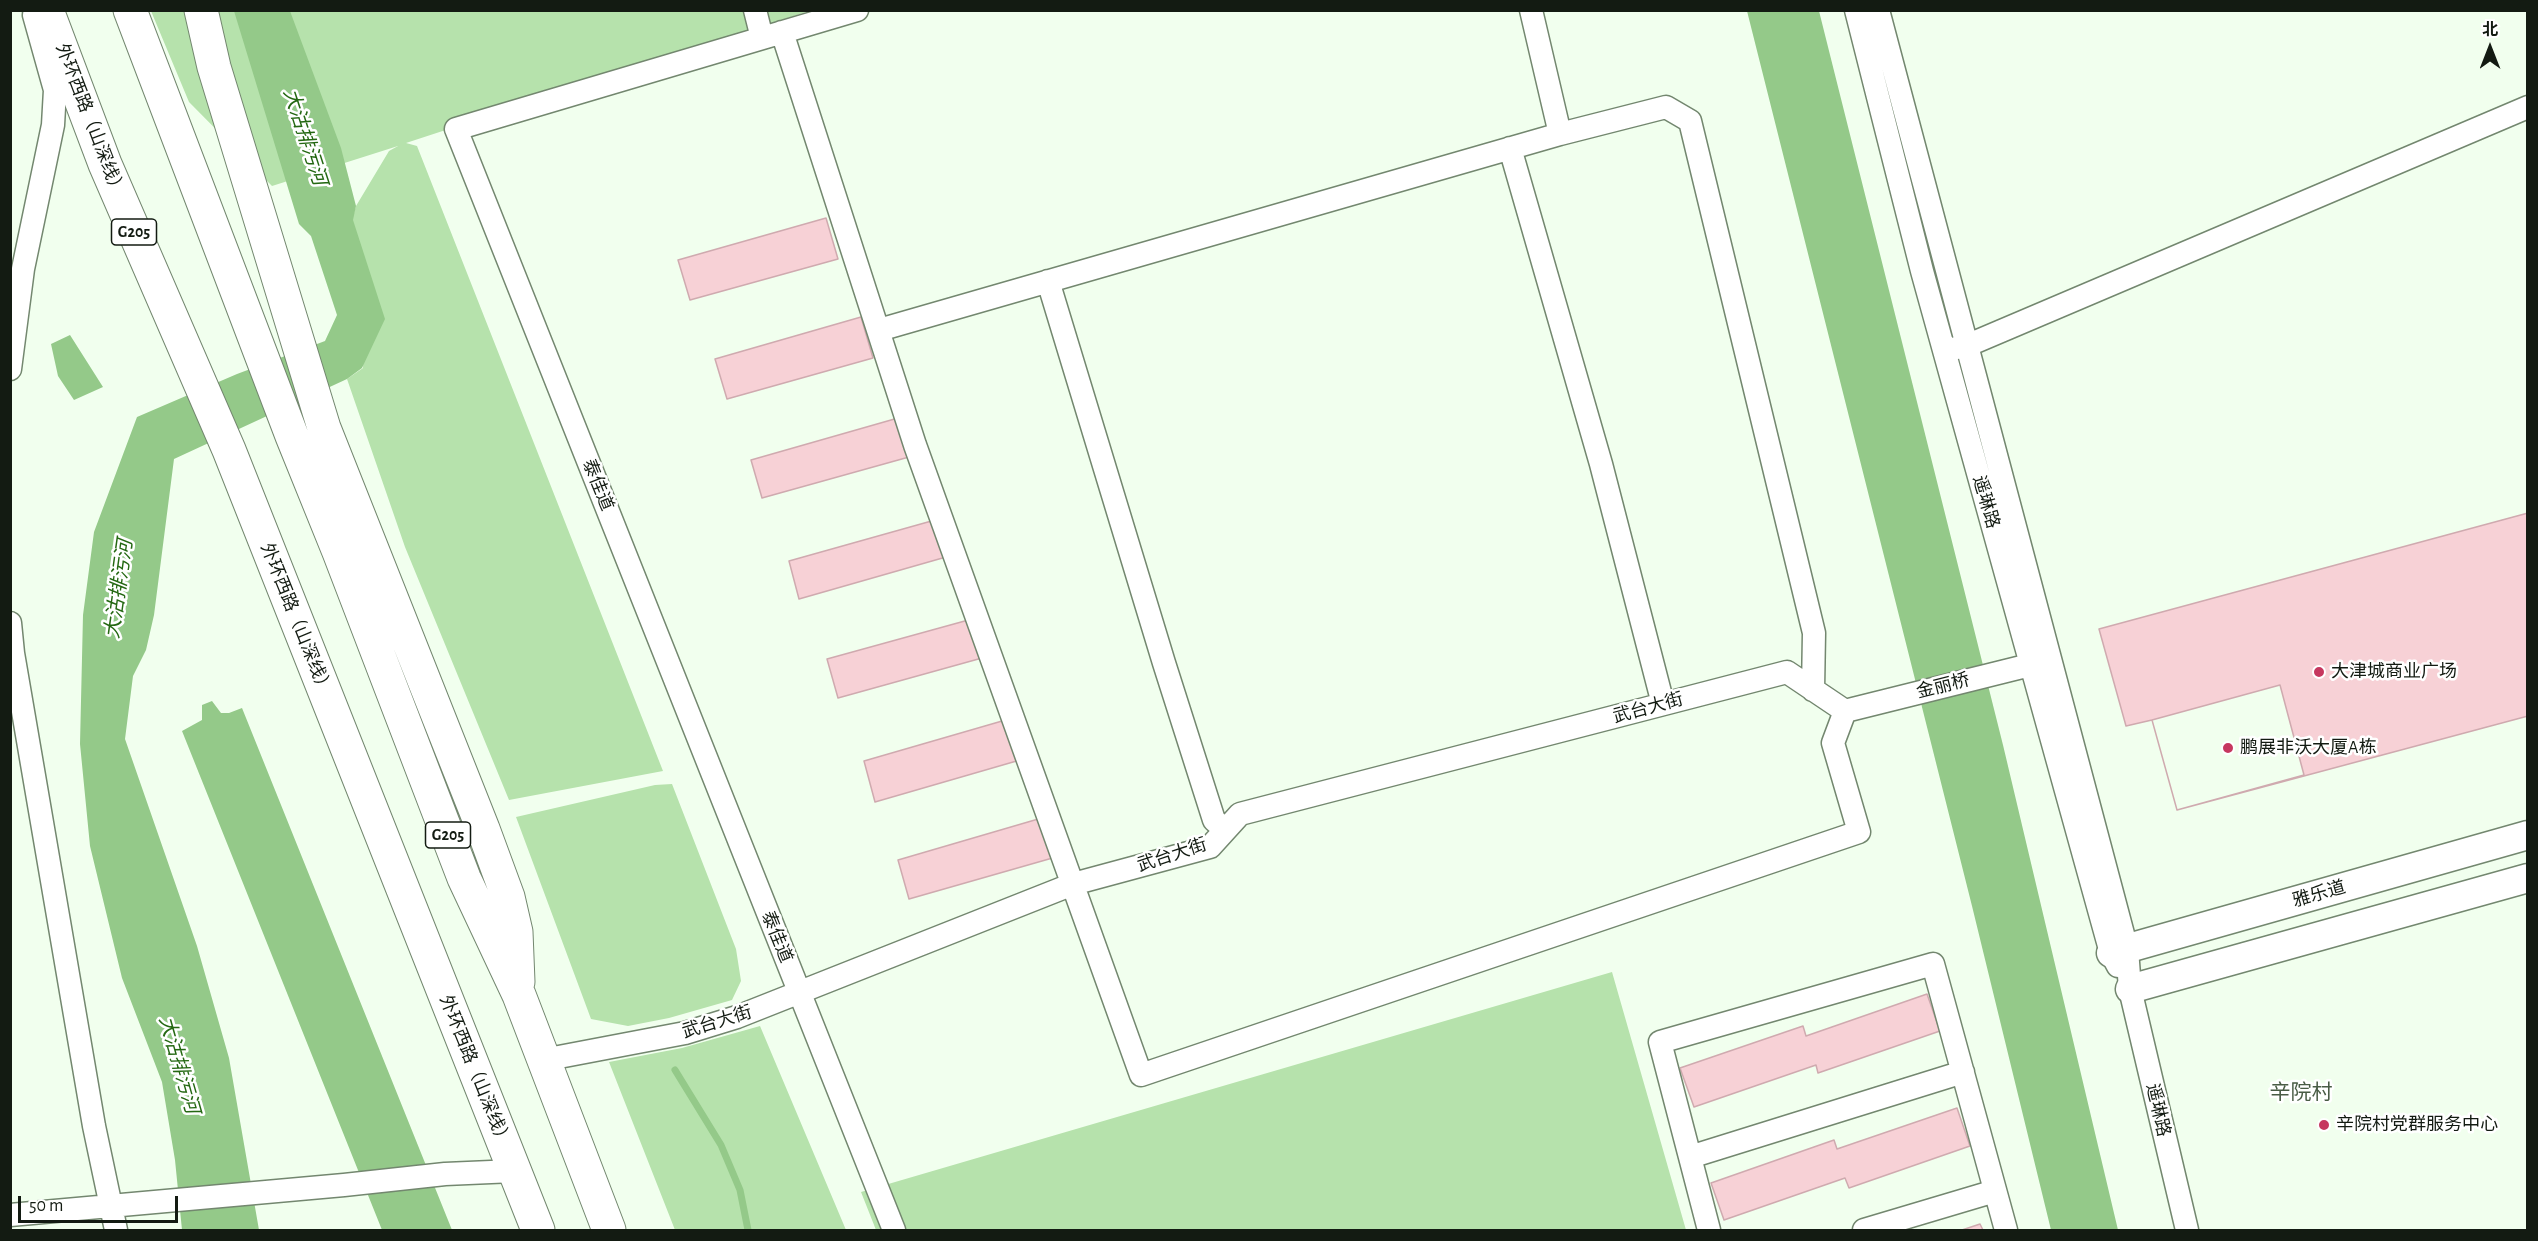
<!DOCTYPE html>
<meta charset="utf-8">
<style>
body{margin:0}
#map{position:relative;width:2538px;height:1241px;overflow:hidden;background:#f1ffee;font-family:"Alegreya Sans","Noto Sans SC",sans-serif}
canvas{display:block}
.frame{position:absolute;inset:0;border:12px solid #131b12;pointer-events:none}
.north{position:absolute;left:2460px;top:18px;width:60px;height:60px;-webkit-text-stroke:4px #fff;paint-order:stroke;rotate:0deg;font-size:16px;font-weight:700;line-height:24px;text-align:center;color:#131b12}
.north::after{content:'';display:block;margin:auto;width:21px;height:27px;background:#131b12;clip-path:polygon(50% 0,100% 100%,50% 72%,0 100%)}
.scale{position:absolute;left:18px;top:1196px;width:160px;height:27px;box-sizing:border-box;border:3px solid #131b12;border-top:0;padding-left:8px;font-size:18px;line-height:21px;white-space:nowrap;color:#131b12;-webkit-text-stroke:4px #fff;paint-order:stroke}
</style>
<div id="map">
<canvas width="2538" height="1241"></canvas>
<div class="frame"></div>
<div class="north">北</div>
<div class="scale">50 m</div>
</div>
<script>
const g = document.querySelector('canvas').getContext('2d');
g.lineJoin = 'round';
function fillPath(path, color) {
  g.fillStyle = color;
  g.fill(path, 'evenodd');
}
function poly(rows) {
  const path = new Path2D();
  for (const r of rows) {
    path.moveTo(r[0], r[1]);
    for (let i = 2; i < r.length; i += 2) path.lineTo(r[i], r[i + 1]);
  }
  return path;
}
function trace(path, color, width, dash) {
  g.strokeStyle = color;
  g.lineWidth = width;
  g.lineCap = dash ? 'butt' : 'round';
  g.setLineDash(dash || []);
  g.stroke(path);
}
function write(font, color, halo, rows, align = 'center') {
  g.font = font + ' "Alegreya Sans","Noto Sans SC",sans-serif';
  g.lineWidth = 5;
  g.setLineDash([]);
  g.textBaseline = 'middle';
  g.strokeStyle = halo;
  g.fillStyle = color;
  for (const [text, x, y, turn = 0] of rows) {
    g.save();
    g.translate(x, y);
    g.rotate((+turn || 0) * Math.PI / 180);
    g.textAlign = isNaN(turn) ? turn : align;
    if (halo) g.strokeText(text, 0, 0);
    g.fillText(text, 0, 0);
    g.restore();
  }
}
fillPath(poly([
 [151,11,809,11,406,143,417,146,663,771,509,800,405,547,347,379,363,368,366,266,352,220,356,206,389,151,398,146,272,186,189,102],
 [672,784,736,949,741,981,732,1000,669,1018,628,1026,591,1019,516,817,655,785],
 [1612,972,1686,1230,876,1230,861,1192],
 [760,1026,846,1230,675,1230,609,1062,682,1048]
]), '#b6e2ac');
fillPath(poly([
 [234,11,290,11,341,148,356,206,353,220,385,319,362,368,347,379,174,459,154,615,146,650,133,676,125,739,197,946,229,1058,259,1230,182,1230,175,1160,162,1082,122,978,90,846,80,744,83,615,94,532,137,417,237,374,325,341,337,315,311,236,299,224],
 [1747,11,1819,11,2003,745,2118,1230,2051,1230,1972,906],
 [70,335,103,387,74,400,58,376,51,344],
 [212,701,221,713,229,713,242,708,452,1230,382,1230,182,731,202,720,202,705]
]), '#94c989');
trace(poly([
 [675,1070,721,1145,740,1190,748,1230]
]), '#94c989', 7);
const building = poly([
 [826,218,838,259,690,300,678,260,826,218],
 [861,317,873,358,727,399,715,359,861,317],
 [898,418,909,457,762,498,751,460,898,418],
 [2528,513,2528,716,2177,810,2152,720,2126,726,2099,629,2528,513],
 [935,520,946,557,799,599,789,561,935,520],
 [972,619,982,658,838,698,827,659,972,619],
 [2280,685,2304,775,2177,810,2152,720,2280,685],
 [1009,719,1020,760,875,802,864,761,1009,719],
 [1045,817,1056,857,909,899,898,860,1045,817],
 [1927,994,1940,1031,1818,1073,1816,1065,1694,1107,1680,1068,1803,1026,1806,1036,1927,994],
 [1957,1108,1970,1146,1849,1188,1845,1178,1724,1220,1711,1183,1834,1140,1837,1149,1957,1108],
 [1980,1224,1983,1230,1962,1230,1980,1224]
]);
fillPath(building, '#f7d1d6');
trace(building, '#cfaaaf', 1.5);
const minor = poly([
 [755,10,762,38],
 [857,10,456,129,894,1230],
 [1531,10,1560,134],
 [1856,10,1922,271,2111,953,2118,966],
 [1878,10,2127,949,2130,989,2187,1230],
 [782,32,915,445,1141,1075,1859,832,1833,743,1845,711],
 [1510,148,1601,464,1663,704],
 [1048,281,1164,663,1214,820,1225,830],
 [879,330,1560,134,1666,107,1690,121,1814,633,1813,690],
 [1952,349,1966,346,2528,107],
 [10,369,23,269,53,125,55,90,34,15],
 [10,623,13,653,94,1126,116,1230],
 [543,1060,685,1033,737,1017,1073,884,1210,847,1240,814,1787,672,1845,711,2050,660],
 [1690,1157,1963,1072],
 [10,1215,344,1185,445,1174,514,1171],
 [1709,1230,1660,1042,1933,964,2006,1230],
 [1864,1230,1995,1191]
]);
const major = poly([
 [2111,953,2528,835],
 [2130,989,2528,878]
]);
const highway = poly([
 [47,10,105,164,229,450,538,1230],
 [130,10,292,436,339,552,464,878,519,995,609,1230],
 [201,10,214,67,324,428,483,829,508,897,516,932,518,982]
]);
trace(minor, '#73876f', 25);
trace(major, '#73876f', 31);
trace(highway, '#73876f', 35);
trace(minor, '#fff', 22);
trace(major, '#fff', 28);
trace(highway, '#fff', 33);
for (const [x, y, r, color] of [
 [2319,672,6,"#c6375f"],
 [2228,748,6,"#c6375f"],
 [2324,1125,6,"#c6375f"]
]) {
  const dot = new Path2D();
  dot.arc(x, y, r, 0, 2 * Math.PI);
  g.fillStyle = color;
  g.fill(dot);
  trace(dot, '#fff', 2);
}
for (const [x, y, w] of [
 [134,232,45],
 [448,835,45]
]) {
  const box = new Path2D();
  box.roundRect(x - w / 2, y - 13, w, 26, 4.5);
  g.fillStyle = '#fff';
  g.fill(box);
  trace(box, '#131b12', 1.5);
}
write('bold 16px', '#131b12', null, [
 ["G205",134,232],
 ["G205",448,835]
]);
write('18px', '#131b12', '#fff', [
 ["外环西路（山深线）",90,120,69],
 ["泰佳道",598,485,68],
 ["遥琳路",1986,502,74],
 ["外环西路（山深线）",296,619,68],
 ["金丽桥",1943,686,-14],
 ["武台大街",1648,708,-15],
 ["武台大街",1172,855,-18],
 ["雅乐道",2319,894,-16],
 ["泰佳道",777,937,68],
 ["武台大街",717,1022,-17],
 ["外环西路（山深线）",475,1071,68],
 ["遥琳路",2158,1110,77]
]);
write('18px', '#131b12', '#fff', [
 ["大津城商业广场",2331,672],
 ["鹏展非沃大厦A栋",2240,748],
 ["辛院村党群服务中心",2336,1125]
], 'left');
write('italic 20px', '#246812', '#fff', [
 ["大沽排污河",305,137,72],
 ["大沽排污河",119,589,-82],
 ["大沽排污河",179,1065,74]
]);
write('21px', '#495c45', '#fff', [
 ["辛院村",2301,1093]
]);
</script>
